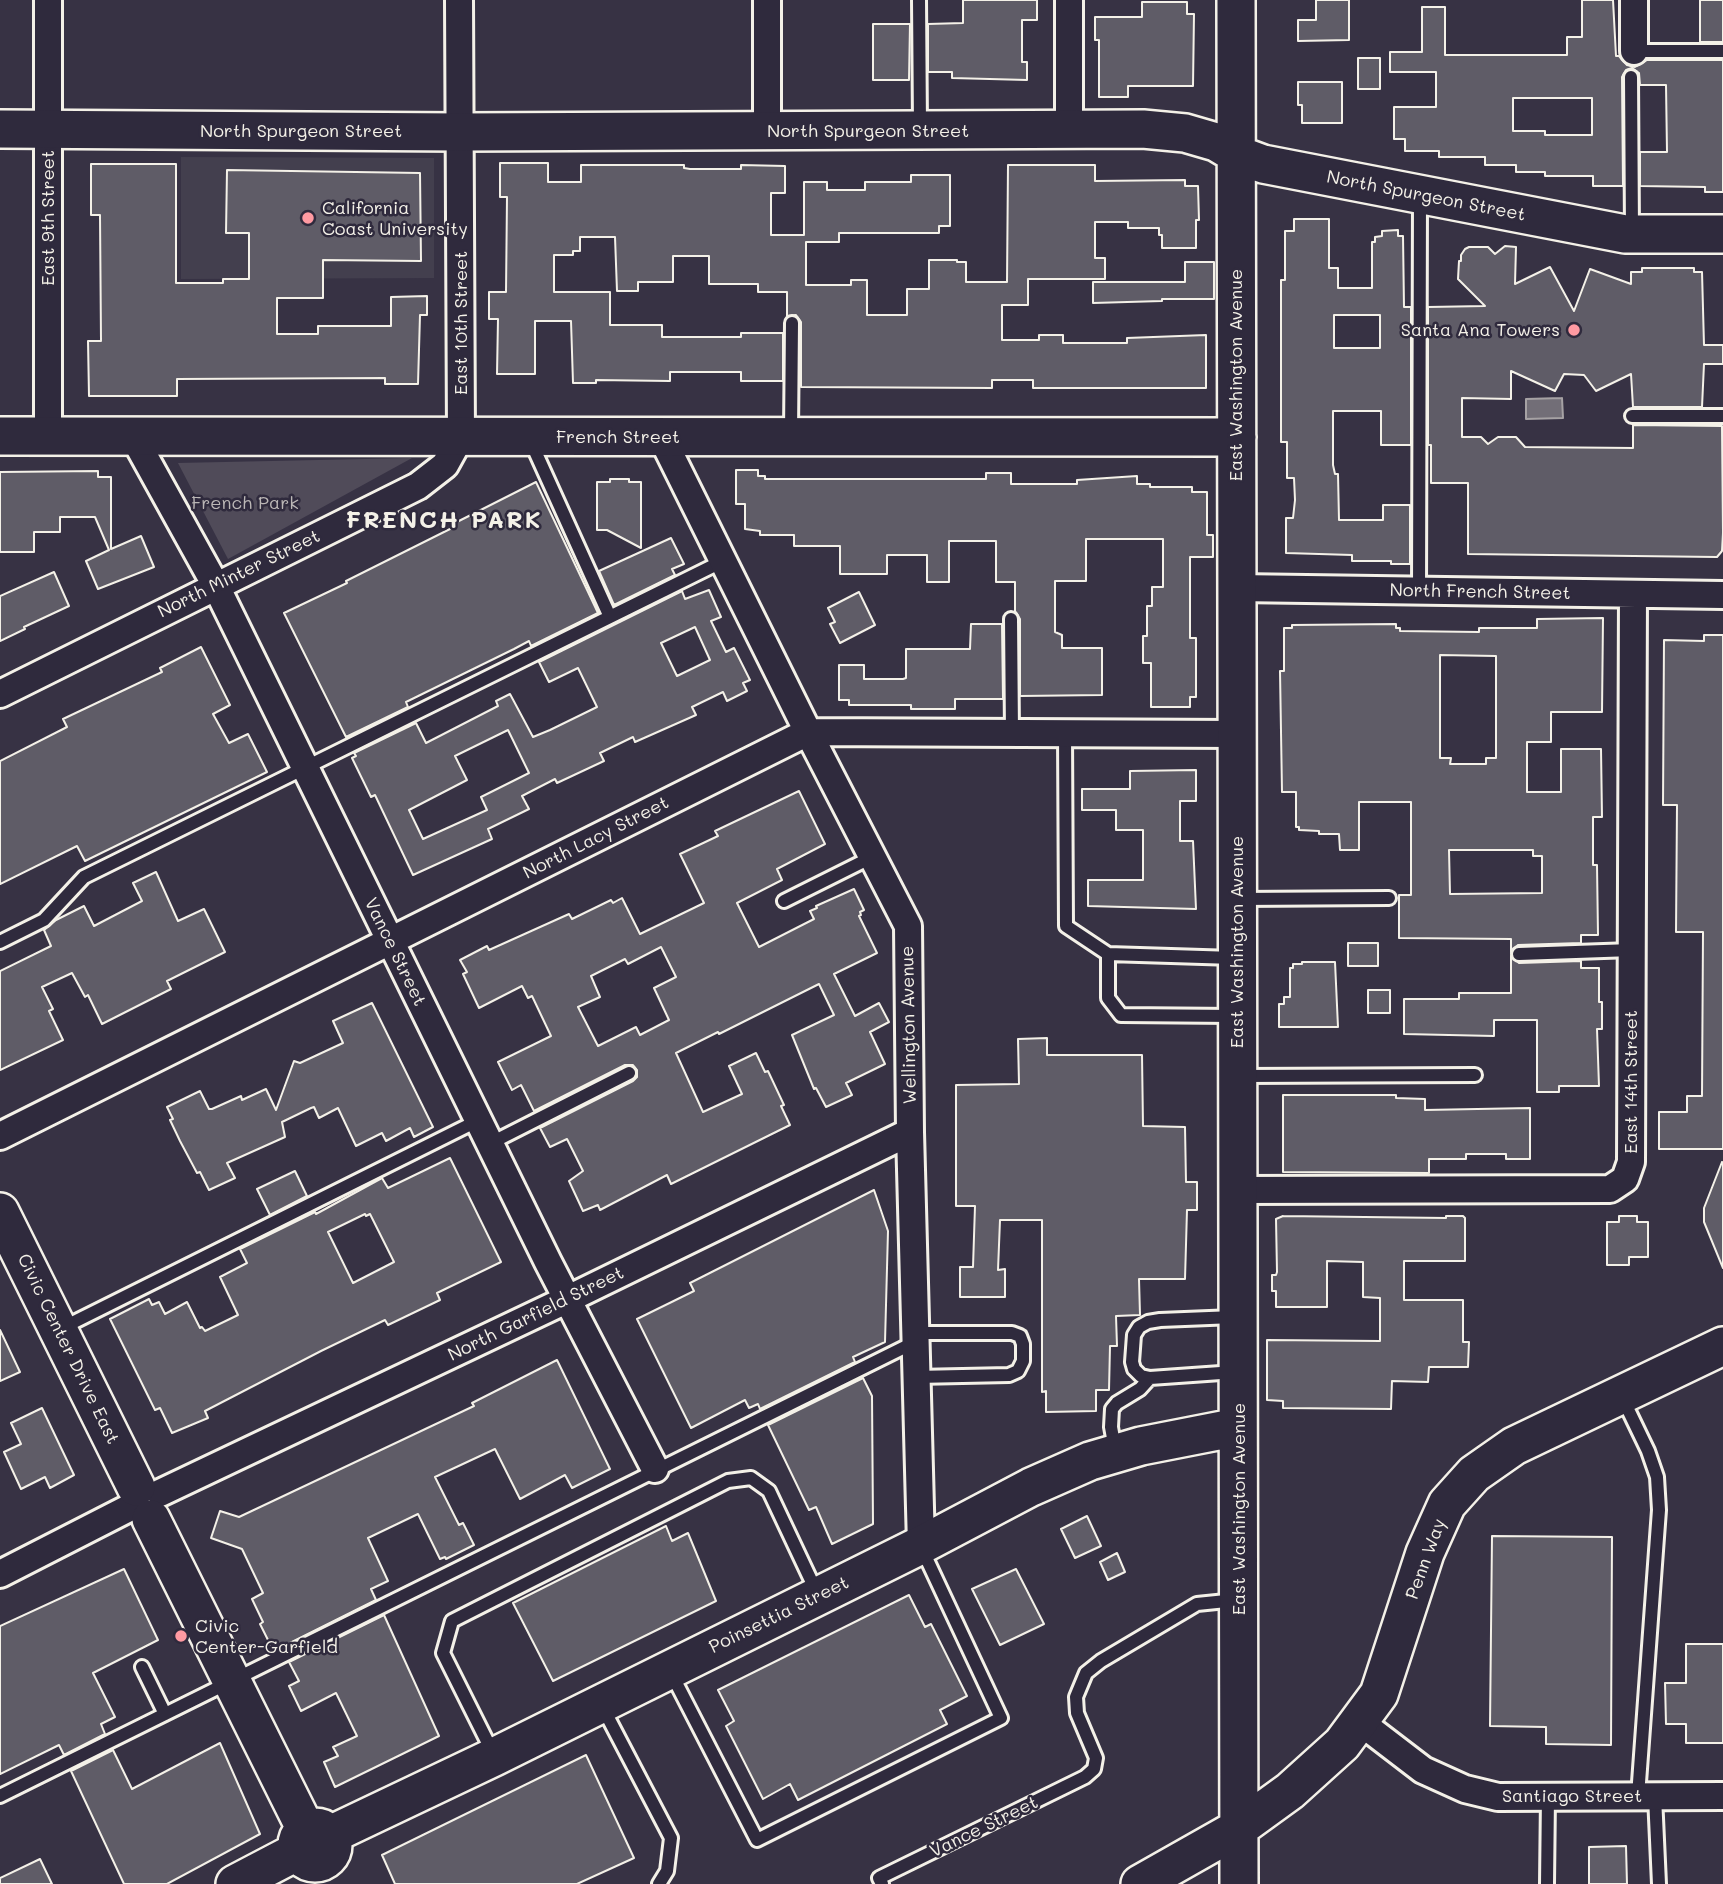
<!DOCTYPE html>
<html>
<head>
<meta charset="utf-8">
<style>
  body { margin:0 }
  canvas { display:block; background:#373244 }
</style>
</head>
<body>
<canvas width="1723" height="1884"></canvas>
<script>
const ctx = document.querySelector('canvas').getContext('2d');
ctx.lineJoin = 'round';
function fill(path, color) { ctx.fillStyle = color; ctx.fill(path, 'evenodd'); }
const poly = rows => new Path2D(rows.map(r => 'M' + r).join(''));
function trace(path, color, width, dash) { ctx.strokeStyle = color; ctx.lineWidth = width; ctx.lineCap = dash ? 'butt' : 'round'; ctx.setLineDash(dash || []); ctx.stroke(path); }
function write(font, color, halo, rows, align = 'center') {
  ctx.font = font + ' Mali,sans-serif'; ctx.lineWidth = 5; ctx.setLineDash([]); ctx.textBaseline = 'middle'; ctx.strokeStyle = halo; ctx.fillStyle = color; for (const [text, x, y, turn = 0] of rows) {
    ctx.save(); ctx.translate(x, y); ctx.rotate((+turn || 0) * Math.PI / 180); ctx.textAlign = isNaN(turn) ? turn : align; if (halo) ctx.strokeText(text, 0, 0); ctx.fillText(text, 0, 0); ctx.restore();
  }
}
const built = poly([
  [181,157,434,158,434,278,181,279]
]);
const green = poly([
  [412,458,228,559,178,463]
]);
const water = poly([
  [1562,398,1563,418,1526,419,1526,399,1562,398]
]);
const building = poly([
  [963,0,1037,0,1037,20,1022,20,1022,62,1027,62,1027,80,952,78,952,72,928,72,928,24,963,23,963,0],
  [1316,0,1349,0,1349,40,1298,41,1298,20,1316,20,1316,0],
  [1582,0,1613,0,1616,56,1619,56,1627,65,1635,67,1647,60,1723,60,1723,192,1705,192,1705,187,1640,186,1640,152,1667,152,1666,85,1640,85,1639,73,1632,68,1626,70,1622,77,1623,186,1593,186,1593,176,1545,176,1545,172,1516,172,1516,165,1485,165,1485,157,1439,157,1439,151,1405,151,1405,139,1394,139,1394,107,1436,107,1436,72,1390,72,1390,52,1422,52,1422,7,1445,7,1445,55,1567,55,1567,37,1582,37,1582,0],
  [1513,98,1592,98,1592,135,1545,135,1545,131,1513,131,1513,98],
  [1700,0,1723,0,1723,42,1700,42,1700,0],
  [1142,2,1187,2,1187,14,1194,14,1193,86,1128,86,1128,97,1099,97,1099,40,1095,40,1095,17,1142,17,1142,2],
  [873,24,910,24,909,80,873,80,873,24],
  [1358,58,1380,58,1380,89,1358,89,1358,58],
  [1298,82,1342,82,1342,123,1302,123,1302,105,1298,105,1298,82],
  [500,163,548,163,548,182,581,182,581,165,684,165,684,168,690,169,741,169,741,165,785,166,785,193,771,193,771,235,804,235,804,182,827,182,827,190,865,190,865,182,911,182,911,175,950,175,950,226,939,226,939,233,839,233,839,242,806,242,806,285,851,285,851,280,867,280,867,315,907,315,907,289,929,289,929,260,957,260,957,262,966,262,966,282,1007,282,1008,165,1095,165,1095,181,1185,180,1185,186,1198,186,1199,220,1196,220,1196,248,1162,248,1162,235,1159,235,1159,228,1128,228,1128,222,1095,222,1095,258,1105,258,1105,279,1028,279,1028,305,1002,305,1002,340,1039,340,1039,335,1063,335,1063,343,1127,343,1127,338,1206,335,1206,388,1033,388,1033,380,992,380,992,388,801,387,801,322,796,315,787,316,787,292,758,292,758,284,709,284,709,256,673,256,673,282,638,282,638,291,617,291,615,237,580,237,580,251,573,251,573,255,554,255,554,292,610,292,610,325,662,325,662,337,741,337,741,333,783,333,783,381,741,381,741,372,670,372,670,381,596,380,596,383,573,383,571,321,535,321,535,374,497,374,498,319,489,319,489,292,506,292,507,197,500,197,500,163],
  [91,164,176,164,176,283,223,283,223,279,249,279,249,233,226,233,227,170,420,173,421,261,323,260,323,298,277,298,277,334,318,334,318,326,391,326,391,297,427,296,427,315,420,315,418,384,385,384,385,378,177,379,177,396,89,396,88,341,101,341,100,215,91,215,91,164],
  [1294,219,1329,219,1329,268,1338,268,1338,288,1372,288,1372,242,1375,242,1375,237,1382,236,1382,231,1398,230,1398,236,1403,236,1404,307,1411,307,1411,445,1381,445,1381,411,1333,411,1333,465,1335,474,1338,474,1339,520,1383,520,1383,505,1410,505,1410,564,1391,564,1391,561,1352,561,1352,555,1286,553,1286,518,1293,518,1295,500,1294,478,1287,478,1287,442,1281,442,1281,280,1285,280,1285,231,1294,231,1294,219],
  [1334,315,1380,315,1380,348,1334,348,1334,315],
  [1505,246,1516,247,1515,284,1550,267,1574,311,1590,269,1631,284,1631,272,1642,272,1642,268,1694,268,1694,272,1702,272,1704,345,1723,345,1723,364,1704,364,1702,407,1633,407,1631,374,1596,391,1584,375,1564,374,1555,391,1511,371,1511,399,1462,398,1462,437,1481,437,1488,444,1498,437,1516,437,1525,447,1633,448,1633,425,1722,426,1723,533,1722,551,1717,557,1468,554,1468,483,1431,483,1431,445,1428,445,1428,307,1485,306,1458,279,1459,261,1461,261,1461,255,1465,249,1469,247,1488,247,1495,254,1505,246],
  [1185,262,1214,262,1214,299,1162,299,1162,301,1093,303,1093,282,1185,282,1185,262],
  [736,470,758,470,758,476,765,476,765,479,986,479,986,473,1011,473,1011,484,1077,484,1077,480,1137,476,1137,484,1150,484,1150,487,1192,487,1192,492,1207,492,1207,535,1213,535,1213,557,1190,557,1190,638,1196,638,1196,697,1190,697,1190,707,1151,707,1151,663,1143,663,1143,636,1147,636,1147,606,1152,606,1152,587,1163,587,1163,539,1086,539,1086,581,1055,581,1055,632,1062,635,1062,648,1102,648,1102,695,1020,696,1020,619,1015,611,1015,582,996,582,996,541,949,541,949,582,927,582,927,555,887,555,887,574,840,574,840,546,794,546,794,535,760,535,760,531,745,529,745,504,736,504,736,470],
  [98,471,98,477,111,477,111,549,141,536,154,567,98,589,86,561,109,550,95,517,60,517,60,532,34,532,34,552,0,552,0,472,98,471],
  [610,479,629,479,629,482,641,482,641,548,607,530,597,530,597,482,610,482,610,479],
  [536,482,598,613,531,646,529,641,514,649,406,702,408,707,346,737,284,613,347,583,346,581,454,527,453,524,536,482],
  [671,538,684,564,672,569,675,575,614,605,599,571,671,538],
  [54,572,69,606,24,627,25,629,0,641,0,596,54,572],
  [709,590,721,617,711,621,726,652,734,648,750,680,743,683,747,691,727,701,723,692,692,707,696,715,635,742,633,737,600,753,604,761,557,783,555,779,522,796,529,809,488,829,492,839,413,875,375,795,371,797,352,758,356,756,354,753,416,723,426,743,498,706,496,701,510,694,533,737,550,730,597,707,578,668,549,682,539,662,682,591,685,599,709,590],
  [695,627,710,660,677,676,661,643,695,627],
  [508,730,529,773,481,797,487,810,423,839,409,810,467,780,455,756,508,730],
  [859,592,875,625,840,643,830,624,835,622,828,608,859,592],
  [1603,618,1602,712,1551,712,1551,742,1527,742,1527,792,1561,792,1561,749,1601,749,1602,817,1593,817,1593,865,1597,865,1598,935,1581,935,1581,943,1518,945,1511,952,1511,939,1399,938,1399,895,1411,895,1411,802,1359,802,1359,850,1340,850,1339,834,1319,834,1319,831,1299,830,1299,827,1296,827,1296,792,1282,792,1280,671,1284,671,1284,628,1292,628,1292,625,1396,624,1396,628,1400,628,1400,631,1479,632,1479,628,1537,628,1537,619,1603,618],
  [1440,655,1496,656,1496,758,1486,758,1486,764,1450,764,1451,758,1440,758,1440,655],
  [1449,850,1533,850,1533,856,1542,856,1542,893,1450,894,1449,850],
  [971,624,1002,624,1003,699,955,699,955,709,911,709,911,705,849,705,849,700,839,700,839,665,864,665,864,679,903,679,906,678,906,649,970,649,971,624],
  [1704,635,1723,635,1723,1149,1659,1149,1659,1112,1687,1112,1687,1096,1702,1096,1703,932,1676,932,1677,805,1663,805,1664,640,1704,641,1704,635],
  [201,647,230,705,213,714,229,743,248,734,267,772,85,861,77,846,0,884,0,761,67,727,63,719,162,672,160,668,201,647],
  [1196,770,1196,801,1180,801,1180,841,1193,841,1196,909,1088,906,1088,880,1143,880,1143,830,1116,830,1116,810,1082,810,1082,789,1130,789,1130,771,1196,770],
  [799,791,825,844,777,869,782,880,737,903,759,947,814,919,810,911,817,908,816,906,854,889,864,910,860,912,861,915,859,916,877,953,834,974,855,1016,879,1003,889,1022,870,1032,885,1064,846,1083,852,1095,826,1107,816,1088,814,1089,792,1035,834,1015,819,984,719,1034,718,1032,676,1053,703,1112,742,1094,729,1066,756,1053,765,1072,768,1071,784,1105,781,1106,790,1125,671,1184,667,1175,600,1210,598,1205,583,1211,569,1181,583,1171,567,1139,550,1147,540,1128,633,1081,637,1077,637,1070,633,1065,625,1065,534,1111,521,1085,512,1090,498,1062,551,1036,532,996,528,998,522,986,479,1008,463,974,467,972,460,960,487,946,489,950,569,914,572,919,611,900,613,903,622,898,640,934,704,903,680,854,718,836,715,831,799,791],
  [661,947,676,977,654,988,669,1020,640,1035,636,1027,598,1046,578,1007,600,997,591,976,625,959,628,964,661,947],
  [156,872,178,921,204,909,225,952,167,981,171,989,102,1024,88,995,85,997,72,973,42,987,53,1009,49,1011,63,1040,0,1070,0,971,51,946,44,930,56,920,84,906,94,926,142,901,133,883,156,872],
  [1348,943,1378,943,1378,966,1348,966,1348,943],
  [1511,956,1519,963,1581,961,1581,968,1599,968,1599,1002,1602,1002,1602,1029,1597,1029,1599,1086,1559,1086,1559,1092,1537,1092,1537,1020,1494,1020,1494,1036,1404,1034,1404,999,1459,999,1459,993,1511,993,1511,956],
  [1302,962,1335,962,1338,1027,1279,1027,1279,1004,1284,1004,1284,997,1290,997,1290,968,1293,968,1293,964,1302,964,1302,962],
  [1368,990,1390,990,1390,1013,1368,1013,1368,990],
  [372,1003,433,1127,414,1137,410,1128,386,1141,382,1133,356,1146,338,1108,319,1118,314,1107,311,1108,282,1122,285,1137,227,1163,235,1178,209,1190,200,1172,197,1173,180,1141,170,1120,173,1119,167,1107,200,1091,209,1109,212,1109,241,1096,242,1100,266,1089,276,1110,294,1061,300,1063,343,1043,333,1021,372,1003],
  [1047,1038,1047,1055,1142,1055,1143,1126,1185,1127,1186,1182,1197,1182,1197,1210,1187,1210,1185,1279,1139,1279,1140,1315,1116,1316,1117,1346,1110,1346,1109,1390,1096,1390,1096,1411,1046,1412,1046,1391,1042,1392,1042,1220,1000,1220,998,1270,1005,1269,1005,1297,960,1297,960,1267,973,1267,975,1206,956,1206,956,1085,1019,1084,1018,1039,1047,1038],
  [1283,1095,1396,1095,1396,1098,1425,1099,1425,1110,1530,1108,1530,1159,1506,1159,1506,1154,1466,1154,1466,1159,1429,1159,1429,1173,1283,1172,1283,1095],
  [450,1158,501,1262,437,1293,440,1300,388,1325,385,1320,321,1351,205,1411,208,1418,172,1433,160,1408,155,1410,110,1319,149,1299,152,1305,159,1302,165,1314,187,1302,200,1328,202,1327,205,1331,238,1315,220,1277,247,1263,240,1249,315,1212,316,1214,382,1178,388,1188,450,1158],
  [365,1214,366,1216,370,1214,394,1262,353,1283,328,1232,365,1214],
  [1722,1162,1723,1163,1723,1268,1704,1222,1704,1208,1722,1162],
  [295,1171,307,1196,270,1215,257,1189,295,1171],
  [874,1190,888,1231,885,1342,853,1357,855,1362,760,1409,758,1404,749,1408,745,1400,691,1428,637,1319,694,1291,690,1283,874,1190],
  [1283,1216,1446,1218,1446,1216,1463,1216,1465,1218,1465,1261,1404,1261,1404,1300,1463,1300,1463,1342,1469,1342,1468,1367,1429,1367,1428,1382,1392,1381,1391,1409,1283,1408,1283,1401,1267,1400,1267,1340,1380,1341,1380,1298,1363,1297,1363,1262,1327,1261,1327,1307,1276,1307,1276,1291,1272,1291,1272,1275,1276,1275,1277,1272,1276,1219,1283,1216],
  [1619,1216,1637,1216,1637,1222,1648,1222,1648,1257,1629,1257,1629,1265,1607,1265,1607,1222,1619,1222,1619,1216],
  [0,1330,20,1372,0,1381,0,1330],
  [557,1360,610,1469,572,1488,565,1475,520,1499,495,1449,435,1477,459,1525,463,1523,474,1545,446,1559,445,1557,440,1559,418,1514,368,1538,388,1581,371,1589,376,1600,282,1647,280,1644,272,1648,260,1624,263,1622,252,1599,263,1593,242,1549,211,1538,220,1511,239,1517,474,1406,472,1403,557,1360],
  [863,1378,872,1396,873,1524,832,1544,816,1507,809,1510,768,1425,863,1378],
  [42,1408,74,1475,50,1488,45,1477,21,1489,4,1452,21,1444,11,1423,42,1408],
  [1087,1516,1101,1546,1075,1558,1061,1529,1087,1516],
  [666,1526,672,1541,688,1533,716,1601,553,1681,513,1603,666,1526],
  [1492,1536,1612,1537,1611,1745,1546,1744,1546,1727,1490,1726,1492,1536],
  [1117,1553,1125,1572,1108,1580,1100,1562,1117,1553],
  [124,1569,158,1640,93,1673,115,1717,101,1724,105,1734,64,1755,59,1745,0,1774,0,1626,124,1569],
  [1016,1569,1044,1624,1000,1645,972,1589,1016,1569],
  [909,1595,925,1627,931,1624,967,1696,940,1710,947,1724,798,1800,790,1784,763,1799,726,1726,734,1721,718,1690,909,1595],
  [384,1615,439,1736,335,1787,324,1762,338,1756,333,1747,357,1736,336,1693,301,1711,289,1686,299,1681,289,1662,384,1615],
  [1686,1644,1723,1644,1723,1743,1686,1743,1686,1724,1666,1724,1665,1683,1686,1683,1686,1644],
  [220,1743,260,1834,167,1884,124,1884,71,1771,113,1750,132,1789,220,1743],
  [586,1755,634,1858,577,1884,395,1884,382,1855,586,1755],
  [1626,1846,1627,1884,1589,1884,1589,1847,1626,1846],
  [40,1859,52,1884,0,1884,0,1878,40,1859]
]);
const lane = poly([
  [919,0,920,126],
  [1634,51,1723,51],
  [1631,77,1632,231],
  [1632,416,1723,416],
  [791,433,792,323],
  [530,440,610,617],
  [1419,591,1420,196],
  [1011,619,1012,733],
  [1065,733,1066,926,1108,954,1234,958],
  [1239,899,1389,898],
  [784,901,872,857],
  [0,942,44,920,84,877,723,561],
  [1108,954,1108,998,1121,1015,1234,1016],
  [1519,954,1632,950],
  [1241,1076,1475,1075],
  [489,1144,629,1073],
  [1234,1317,1160,1320,1148,1322,1139,1327,1134,1335,1132,1362,1134,1369,1141,1376,1150,1378,1235,1372],
  [62,1328,477,1121],
  [915,1333,1012,1333,1020,1336,1023,1344,1023,1361,1018,1371,1009,1375,916,1377],
  [1623,1399,1648,1451,1657,1477,1659,1510,1638,1796],
  [1115,1449,1111,1427,1112,1409,1117,1403,1140,1389,1150,1378],
  [142,1667,165,1714],
  [671,1673,757,1840,1001,1718,922,1549],
  [603,1708,671,1838,667,1871,659,1884],
  [493,1753,443,1653,452,1621,728,1481,751,1478,769,1491,817,1593],
  [0,1796,915,1342],
  [1655,1796,1659,1884],
  [882,1884,879,1878,1085,1777,1094,1769,1096,1758,1077,1713,1076,1697,1086,1673,1101,1661,1197,1604,1236,1600],
  [1547,1884,1548,1796]
]);
const street = poly([
  [48,0,48,436],
  [767,0,767,131],
  [1634,51,1634,0],
  [1069,130,1069,0],
  [133,436,216,586,548,1262,655,1469],
  [661,436,808,732,908,926,910,1132,921,1545],
  [1237,588,1723,595],
  [0,694,418,486,445,465,461,436,459,0],
  [0,1136,808,732,1237,734],
  [1238,1190,1610,1189,1625,1179,1631,1162,1633,594],
  [160,1493,566,1300,910,1132],
  [0,1574,129,1508],
  [1359,1721,1423,1770,1465,1789,1498,1797,1723,1796]
]);
const secondary = poly([
  [1236,0,1239,1884],
  [0,129,460,132,1143,129,1185,133,1216,142,1236,154,1263,164,1625,234,1723,234],
  [0,436,1237,437],
  [0,1212,136,1487],
  [151,1519,306,1830],
  '297 1845a18 18 0 1 1 36 0a18 18 0 1 1-36 0Z',
  [330,1835,494,1757,921,1545,1031,1487,1090,1461,1141,1446,1238,1427],
  [235,1884,298,1851],
  [1140,1884,1239,1828,1290,1791,1342,1744,1379,1694,1425,1553,1447,1504,1474,1474,1514,1446,1723,1346]
]);
const markers = [
  [308,218,7,"#ff9aa2"],
  [1574,330,7,"#ff9aa2"],
  [181,1636,7,"#ff9aa2"]
];
const streetNames = [
  ["North Spurgeon Street",301,131],
  ["North Spurgeon Street",868,131],
  ["North Spurgeon Street",1426,196,11],
  ["East 9th Street",48,218,-90],
  ["East 10th Street",461,323,-90],
  ["East Washington Avenue",1236,375,-90],
  ["French Street",618,437],
  ["North Minter Street",239,574,-26],
  ["North French Street",1480,592,1],
  ["North Lacy Street",596,838,-27],
  ["East Washington Avenue",1237,942,-90],
  ["Vance Street",395,952,64],
  ["Wellington Avenue",909,1025,-91],
  ["East 14th Street",1631,1082,-90],
  ["North Garfield Street",536,1314,-26],
  ["Civic Center Drive East",68,1349,64],
  ["East Washington Avenue",1239,1509,-90],
  ["Penn Way",1426,1559,-70],
  ["Poinsettia Street",779,1615,-26],
  ["Santiago Street",1572,1796],
  ["Vance Street",984,1827,-26]
];
const poiNames = [
  ["California",322,208],
  ["Coast University",322,229],
  ["Santa Ana Towers",1560,330,"right"],
  ["Civic",195,1626],
  ["Center-Garfield",195,1647]
];
const parkNames = [
  ["French Park",245,503]
];
const districtNames = [
  ["FRENCH PARK",444,521]
];
fill(built, '#433f4e');
fill(green, '#504b59');
fill(water, '#726e77');
trace(water, '#a6a2a4', 2);
fill(building, '#5f5c67');
trace(building, '#f4f1e8', 2);
trace(lane, '#f4f1e8', 18);
trace(street, '#f4f1e8', 32);
trace(secondary, '#f4f1e8', 42);
trace(lane, '#2f2a3d', 12);
trace(street, '#2f2a3d', 26);
trace(secondary, '#2f2a3d', 37);
for (const [x, y, r, color] of markers) { const dot = new Path2D(); dot.arc(x, y, r, 0, 2 * Math.PI); ctx.fillStyle = color; ctx.fill(dot); trace(dot, '#2f2a3d', 2.5); }
write('18px', '#f4f1e8', '#2f2a3d', streetNames);
write('18px', '#f4f1e8', '#2f2a3d', poiNames, 'left');
write('18px', '#bbb7b6', '#2f2a3d', parkNames);
ctx.letterSpacing = '2px';
write('bold 24px', '#f4f1e8', '#2f2a3d', districtNames);
ctx.letterSpacing = '0px';
</script>
</body>
</html>
